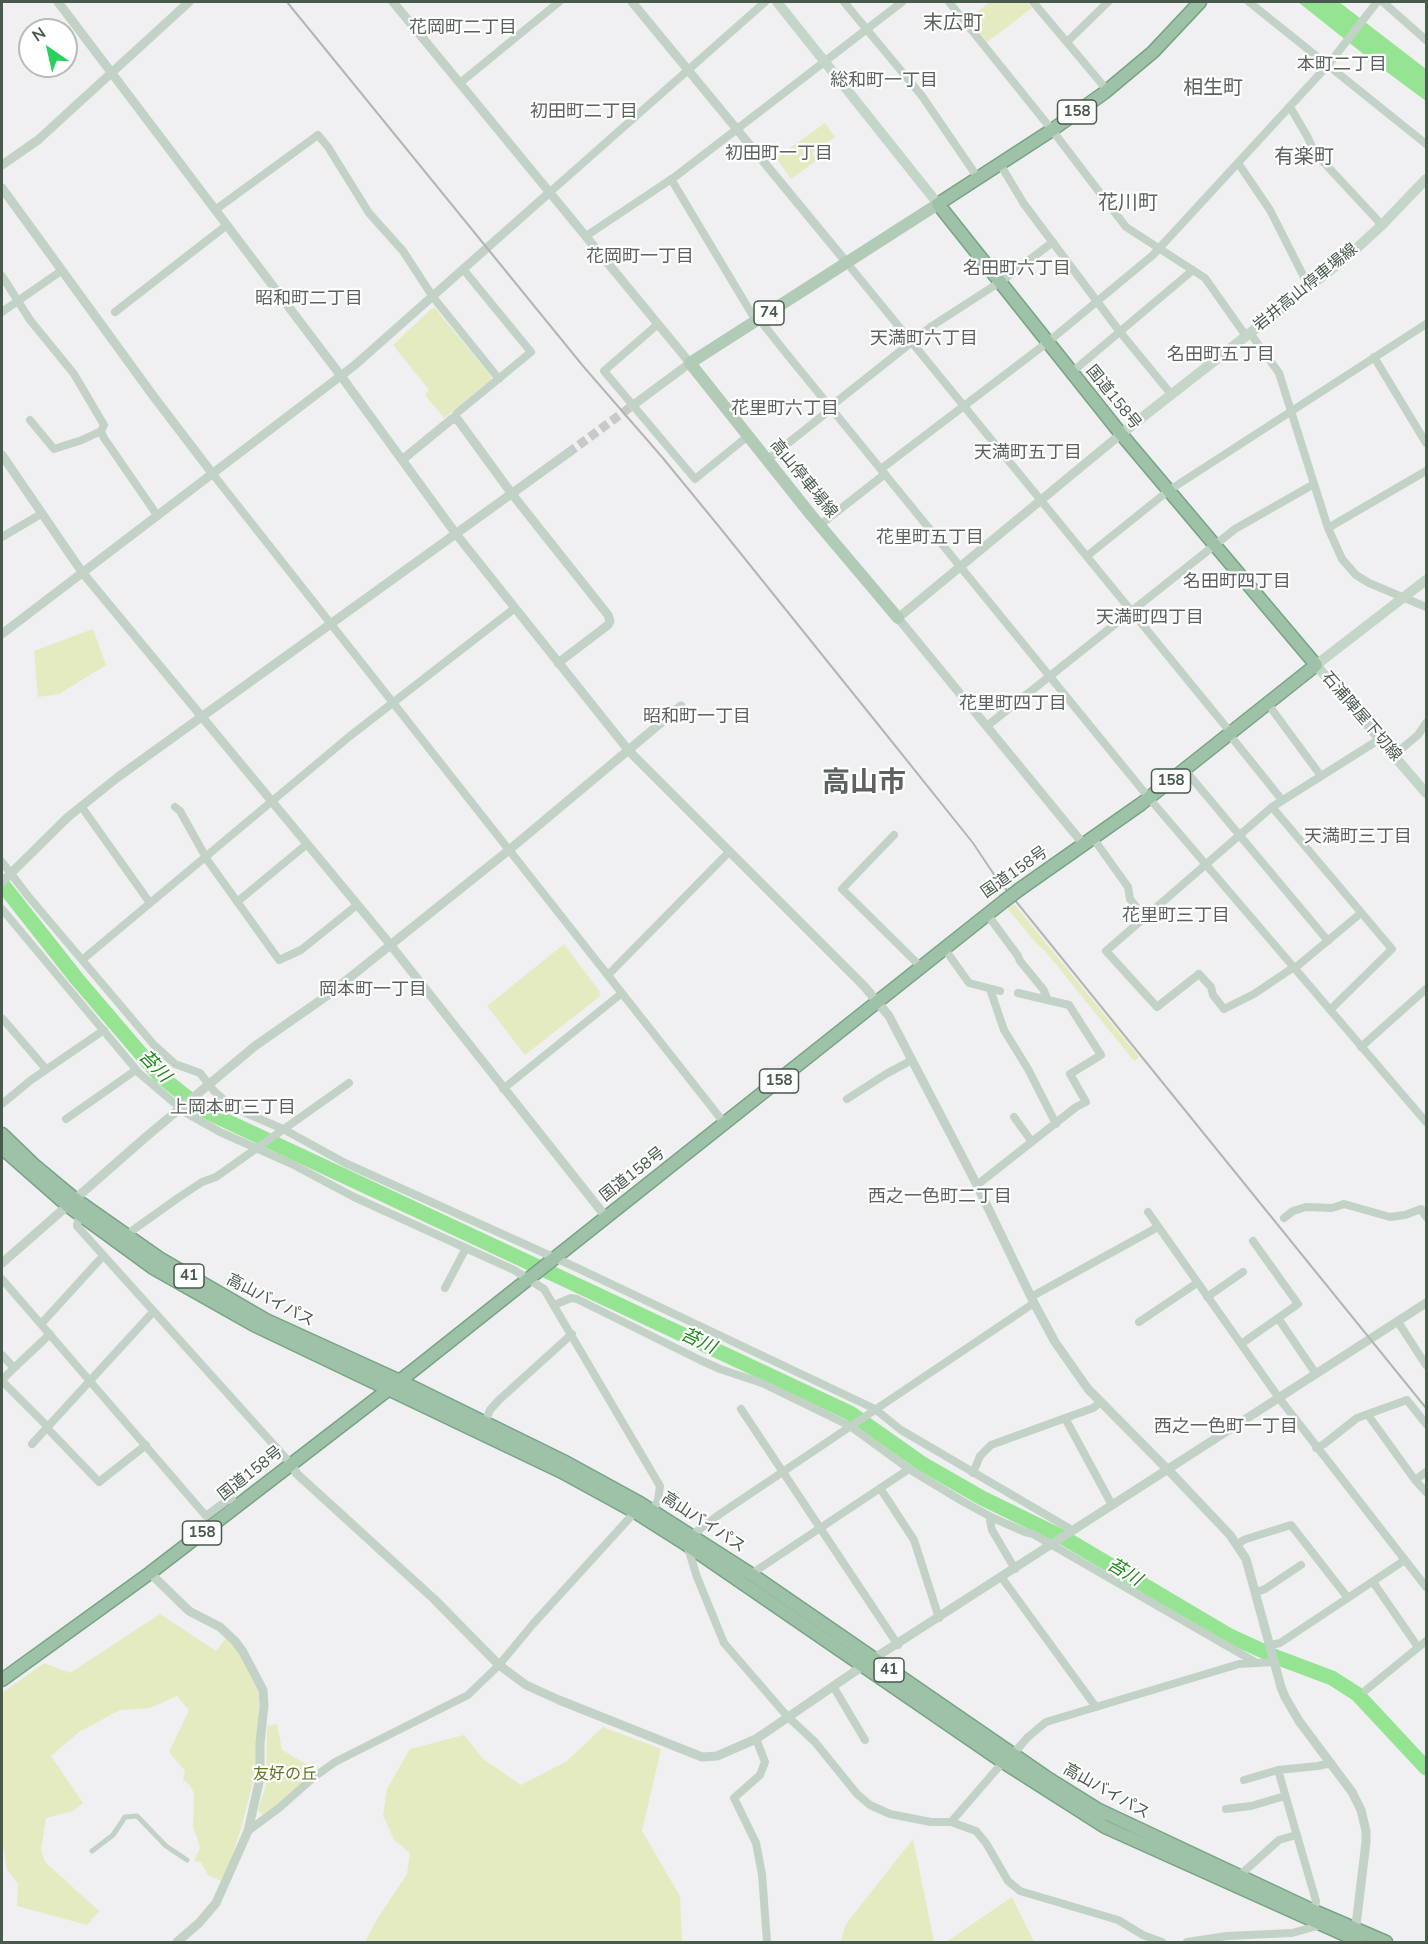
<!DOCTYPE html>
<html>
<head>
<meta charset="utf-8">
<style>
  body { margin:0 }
  #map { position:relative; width:1428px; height:1944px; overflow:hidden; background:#f0eff1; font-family:"Nunito Sans",sans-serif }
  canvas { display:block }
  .frame { position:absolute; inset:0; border:3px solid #485a4c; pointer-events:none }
  .north { position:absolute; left:18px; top:18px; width:60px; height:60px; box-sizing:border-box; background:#fff; border:2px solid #b6bdb7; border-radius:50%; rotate:326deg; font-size:16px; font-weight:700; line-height:24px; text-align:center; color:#485a4c }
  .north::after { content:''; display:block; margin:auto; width:21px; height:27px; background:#29d15e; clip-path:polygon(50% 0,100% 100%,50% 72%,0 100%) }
</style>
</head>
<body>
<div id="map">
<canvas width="1428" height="1944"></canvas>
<div class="frame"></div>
<div class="north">N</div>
</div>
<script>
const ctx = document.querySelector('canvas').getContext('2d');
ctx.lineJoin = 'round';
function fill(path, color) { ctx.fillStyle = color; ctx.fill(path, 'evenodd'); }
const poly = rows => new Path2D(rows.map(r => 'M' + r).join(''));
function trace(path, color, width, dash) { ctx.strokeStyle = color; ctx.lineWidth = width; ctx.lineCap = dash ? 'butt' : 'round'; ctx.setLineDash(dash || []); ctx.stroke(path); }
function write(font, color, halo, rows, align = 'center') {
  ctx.font = font + ' "Nunito Sans","Noto Sans JP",sans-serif'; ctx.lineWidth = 4.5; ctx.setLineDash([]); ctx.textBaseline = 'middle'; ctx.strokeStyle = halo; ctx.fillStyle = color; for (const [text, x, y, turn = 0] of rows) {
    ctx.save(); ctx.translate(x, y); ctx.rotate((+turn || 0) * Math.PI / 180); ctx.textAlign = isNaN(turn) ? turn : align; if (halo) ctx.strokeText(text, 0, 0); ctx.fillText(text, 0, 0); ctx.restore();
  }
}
const green = poly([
  [990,2,1027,2,1032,8,987,42,968,19],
  [825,123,835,137,812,153,817,160,791,179,776,158],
  [435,308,491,376,491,380,444,418,425,395,429,390,393,345,431,309],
  [93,629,106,665,59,694,38,697,34,651],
  [1014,904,1139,1057,1134,1061,1046,952,1036,943,1008,909],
  [564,944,600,992,599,997,525,1055,487,1006],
  [160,1614,216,1651,226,1638,240,1652,258,1691,259,1701,255,1774,241,1829,223,1882,208,1875,201,1862,194,1861,200,1848,198,1840,193,1828,194,1793,190,1785,183,1780,185,1771,169,1752,189,1710,177,1696,150,1708,120,1710,79,1732,51,1756,83,1803,73,1811,46,1818,41,1851,45,1862,99,1911,87,1925,17,1906,18,1884,7,1870,2,1838,2,1693,44,1663,70,1673],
  [277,1724,282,1750,316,1770,296,1791,263,1816,258,1810,266,1785,267,1726],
  [603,1727,661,1749,642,1831,680,1896,682,1942,365,1942,376,1921,407,1874,410,1853,394,1840,383,1815,387,1789,410,1749,464,1735,483,1759,521,1785,567,1761],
  [913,1839,934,1942,840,1942,846,1924],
  [1012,1897,1034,1942,946,1942]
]);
const water = poly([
  [1298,2,1339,2,1426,69,1426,101,1376,64]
]);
const river = poly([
  [2,884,77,979,159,1075,203,1110,850,1413,921,1463,982,1498,1066,1539,1228,1635,1276,1657,1332,1678,1357,1694,1426,1768]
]);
const tertiaryTunnel = poly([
  [568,453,636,403]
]);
const pedestrian = poly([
  [92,1851,113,1835,125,1817,137,1816,166,1846,187,1860]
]);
const minor = poly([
  [844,2,922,96,978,178],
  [949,2,1052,130,1126,227,1205,278,1246,336],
  [1033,2,1107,90],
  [1249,2,1426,144],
  [1383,2,1426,40],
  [1067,42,1108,2],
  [460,83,559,2],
  [1290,107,1307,136,1315,153,1382,225],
  [1238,163,1270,210,1309,287],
  [1000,164,1024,204,1120,332,1171,394],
  [671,179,756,321],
  [550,192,765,2],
  [215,210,318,135,328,147,369,213,403,251,433,297,499,379],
  [586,236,676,176,902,2],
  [847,263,1231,733],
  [2,276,30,320,74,374,104,425,101,431,104,438,157,515],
  [2,312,61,271],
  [115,312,227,225],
  [759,319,786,353,1149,798,1426,1122],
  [658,324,604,371,695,479,748,436],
  [1250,333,1279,373,1328,528,1342,559,1356,575,1369,583,1426,607],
  [1374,357,1426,443],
  [1072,372,1193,270],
  [830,407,932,326,1000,282,1053,242],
  [454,418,457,413,531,352,463,269],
  [30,420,54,449,82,440,101,431],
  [767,460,831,409],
  [881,469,1048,342,1153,255,1328,65,1377,2],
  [212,473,725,1124],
  [820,525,885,474],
  [1328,528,1426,471],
  [2,537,41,514],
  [1087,556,1168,491,1426,324],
  [1268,704,1321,776],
  [987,726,1235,529,1314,484],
  [1229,734,1282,800],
  [1394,755,1418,735,1426,723],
  [1185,770,1328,941],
  [81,806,150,903],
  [175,807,180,811,208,861,279,960,301,950,357,905],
  [1272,807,1392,949,1330,1010],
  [894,835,842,889,921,967],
  [1093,838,1128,887,1130,899,1145,918],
  [2,862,28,896,154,1045,175,1064,200,1073,214,1091,232,1107,283,1129,345,1163,573,1266,875,1409,901,1430,1072,1530],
  [237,902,307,844],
  [2,909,139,1073,186,1113,220,1132,292,1164,354,1197,514,1270,544,1289,660,1486,658,1500,653,1510],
  [987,914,1018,956,1020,961,1043,989,1048,1000],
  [944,948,969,983,1000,991],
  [82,960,350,736,515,608],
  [1294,967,1254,994,1224,1009,1213,995,1211,987,1199,974,1157,1007,1106,951,1272,807,1380,739],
  [1295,968,1361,913],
  [608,975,729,852],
  [990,989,1004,1030,1028,1069,1056,1124],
  [3,1019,46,1069],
  [1361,1047,1426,989],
  [503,1089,622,993],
  [847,1099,886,1074,912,1060],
  [2,1104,31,1080,104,1030],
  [1014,1117,1032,1142],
  [66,1119,136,1070],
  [977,1185,1076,1107,1086,1102,1070,1074,1101,1055,1069,1005,1018,993],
  [1148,1212,1279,1398,1426,1587],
  [79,1215,77,1226,291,1464],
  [1284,1218,1293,1211,1306,1207,1332,1208,1344,1204,1390,1217,1405,1215,1421,1209,1426,1217],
  [128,1236,133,1230,178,1198,202,1182,216,1177,349,1083],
  [2,1279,206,1516,230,1498,237,1506],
  [445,1288,466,1248],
  [1031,1297,1158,1227],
  [1207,1297,1243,1272],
  [1034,1303,720,1514,692,1535,687,1545,697,1577,724,1643,787,1716,815,1742,857,1794,870,1805,890,1814,931,1822,951,1822,976,1831,986,1843,1008,1881,1020,1891,1118,1920,1143,1935,1162,1942],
  [554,1305,571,1298,577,1299,700,1360,720,1369,762,1383,850,1426,909,1469,962,1501,993,1518,1025,1532,1033,1534,1255,1662],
  [1278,1318,1316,1374],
  [1139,1322,1197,1283],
  [1398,1322,1426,1365],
  [41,1324,103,1256],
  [1241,1344,1298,1304,1253,1241],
  [2,1355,14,1368,50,1334],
  [2,1380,14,1368],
  [2,1381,48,1427],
  [741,1409,898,1645],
  [1368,1415,1415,1480,1426,1472],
  [1065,1418,1112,1505],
  [485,1422,490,1410,499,1400,572,1334],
  [47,1428,99,1482,146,1445],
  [32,1444,153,1312],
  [1316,1448,1324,1444,1357,1418,1407,1400,1426,1424],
  [973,1473,980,1456,991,1445,1093,1408,1101,1402],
  [1415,1480,1426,1492],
  [880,1488,914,1540,939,1618],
  [993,1518,990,1520,992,1530,1015,1569],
  [1237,1544,1246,1539,1291,1525,1348,1598],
  [751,1574,909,1469],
  [1002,1578,1096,1707],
  [1373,1582,1418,1647],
  [1257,1592,1265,1589,1301,1565],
  [1270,1645,1280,1643,1405,1560],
  [833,1686,865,1740],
  [1366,1690,1426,1641],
  [756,1739,765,1762,760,1775,734,1798,756,1843,762,1874,767,1942],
  [1013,1754,1028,1737,1046,1722,1239,1664,1274,1662],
  [1278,1770,1316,1901,1314,1911],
  [1244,1780,1278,1770,1318,1766,1331,1763],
  [1226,1809,1251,1806,1285,1796],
  [951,1822,1003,1762],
  [248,1831,279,1808,314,1777,335,1762,468,1695,499,1665,533,1624,635,1512],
  [1239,1876,1279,1840,1296,1835],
  [1187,1942,1227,1936,1292,1933,1321,1925]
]);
const tertiary = poly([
  [58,2,341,376,456,534,629,751,864,986,889,1016,977,1185,1034,1303,1055,1342,1088,1389,1175,1477,1230,1535,1246,1559,1281,1687,1285,1697,1299,1721,1352,1792,1361,1810,1366,1831,1366,1842,1355,1934],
  [393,2,690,363,636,403],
  [632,2,847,263],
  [2,165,38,140,189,2],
  [2,188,154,397,212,473],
  [2,455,82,572,385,938,606,1217],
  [402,460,452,419,458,420,512,494,608,615,610,621,608,625,558,663],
  [2,634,355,365,550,192],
  [1084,845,898,618,1121,434],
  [2,882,68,817,118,777,568,453],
  [2,1263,147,1136,255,1046,328,995,509,850,681,706],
  [291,1464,297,1474,434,1599,499,1665,526,1685,559,1700,702,1757,717,1756,756,1739,873,1659,1426,1303],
  [150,1573,189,1611,220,1627,235,1641,243,1652,263,1690,264,1705,260,1743,260,1778,248,1831,216,1903,199,1923,177,1942]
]);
const secondary = poly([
  [777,2,938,204],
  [1121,434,1347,257,1382,225,1426,179],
  [1426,580,1316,665,1426,793]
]);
const primary = poly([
  [898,618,811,515,690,363,938,204]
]);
const trunk = poly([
  [1020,889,1141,804,1316,665,1121,434,938,204,1052,130,1104,93,1153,52,1200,2],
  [2,1134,33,1164,75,1199,159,1258,266,1320,400,1381,567,1463,640,1503,751,1574,1046,1777,1099,1810,1314,1911,1386,1942],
  [2,1148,68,1206,153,1268,254,1325,562,1472,635,1512,687,1545,1003,1762,1105,1827,1361,1942],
  [2,1680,150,1573,415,1369,1003,902]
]);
const rail = poly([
  [287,2,583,366,662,457,721,529,893,743,973,843,993,873,1426,1408]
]);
const trunkBridge = poly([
  [1003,902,1020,889]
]);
const shields = [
  [1077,112,39],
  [769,313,30],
  [1171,781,39],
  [779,1081,39],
  [189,1276,30],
  [202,1533,39],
  [889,1670,30]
];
const shieldNames = [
  ["158",1077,112],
  ["74",769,313],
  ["158",1171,781],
  ["158",779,1081],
  ["41",189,1276],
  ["158",202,1533],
  ["41",889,1670]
];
const streetNames = [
  ["岩井高山停車場線",1306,288,-39],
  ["国道158号",1113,398,51],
  ["高山停車場線",803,479,51],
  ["石浦陣屋下切線",1361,717,49],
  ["国道158号",1015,873,-35],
  ["国道158号",633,1175,-38],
  ["高山バイパス",270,1301,27],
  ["国道158号",251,1474,-38],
  ["高山バイパス",703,1523,33],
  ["高山バイパス",1106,1792,29]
];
const parkNames = [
  ["友好の丘",285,1775]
];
const neighbourhoodNames = [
  ["花岡町二丁目",463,29],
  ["本町二丁目",1342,66],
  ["総和町一丁目",884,82],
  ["初田町二丁目",584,113],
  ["初田町一丁目",779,155],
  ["花岡町一丁目",640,258],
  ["名田町六丁目",1017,270],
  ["昭和町二丁目",309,300],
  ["天満町六丁目",924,340],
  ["名田町五丁目",1221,356],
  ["花里町六丁目",785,410],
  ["天満町五丁目",1028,454],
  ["花里町五丁目",930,539],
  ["名田町四丁目",1237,583],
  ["天満町四丁目",1150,619],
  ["花里町四丁目",1013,705],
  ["昭和町一丁目",697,718],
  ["天満町三丁目",1358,838],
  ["花里町三丁目",1176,917],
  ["岡本町一丁目",373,991],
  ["上岡本町三丁目",233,1109],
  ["西之一色町二丁目",940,1198],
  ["西之一色町一丁目",1226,1428]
];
const waterNames = [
  ["苔川",154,1067,46],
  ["苔川",698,1342,25],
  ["苔川",1124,1573,31]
];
const quarterNames = [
  ["末広町",953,24],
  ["相生町",1213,89],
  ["有楽町",1304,158],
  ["花川町",1128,204]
];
const townNames = [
  ["高山市",864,784]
];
fill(green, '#e5ebc1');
fill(water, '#95e492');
trace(river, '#95e492', 15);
trace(tertiaryTunnel, '#c6cac8', 9, [9, 4.5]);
trace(trunk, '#76a583', 15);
trace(pedestrian, '#c3d2c6', 5);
trace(minor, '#c3d2c6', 8);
trace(tertiary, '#c3d2c6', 9);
trace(secondary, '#c3d6c8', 10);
trace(primary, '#b1cbb7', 12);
trace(trunk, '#9ec2a7', 12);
trace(rail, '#b1b8b4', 2);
trace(trunkBridge, '#76a583', 15, []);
trace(trunkBridge, '#9ec2a7', 12);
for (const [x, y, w] of shields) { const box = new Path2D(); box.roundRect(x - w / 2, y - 12, w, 24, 4.5); ctx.fillStyle = '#fff'; ctx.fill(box); trace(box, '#485a4c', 1.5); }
write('bold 15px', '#485a4c', null, shieldNames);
write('16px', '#485a4c', '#fff', streetNames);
write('16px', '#60761f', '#fff', parkNames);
write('18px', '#5c635e', '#fff', neighbourhoodNames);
write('italic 18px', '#1c8818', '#fff', waterNames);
write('20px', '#5c635e', '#fff', quarterNames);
write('bold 28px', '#5c635e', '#fff', townNames);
</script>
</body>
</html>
